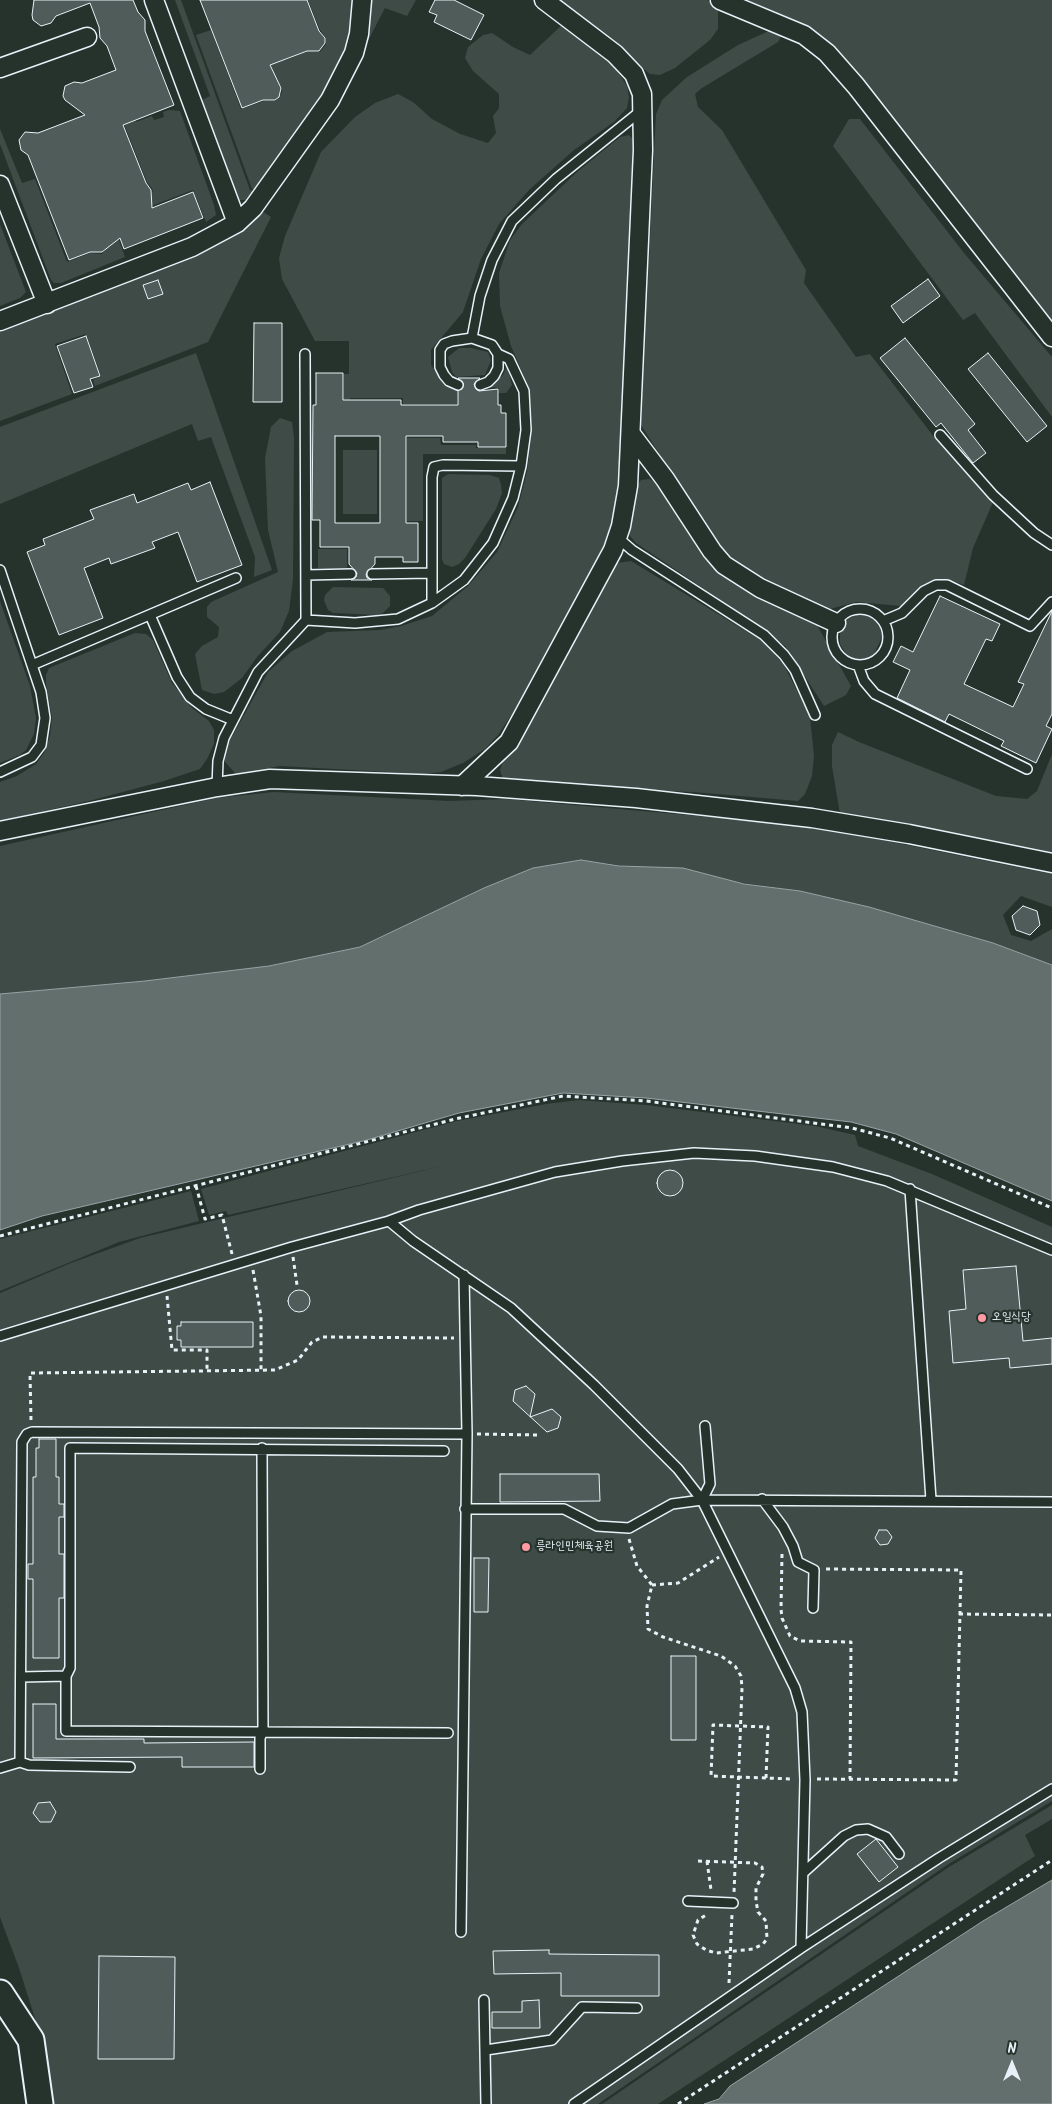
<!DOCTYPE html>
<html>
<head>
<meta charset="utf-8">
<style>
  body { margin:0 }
  #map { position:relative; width:1052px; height:2104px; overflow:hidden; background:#26332d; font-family:Kalam,sans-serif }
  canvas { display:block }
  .north { position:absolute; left:987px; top:2039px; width:50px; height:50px; -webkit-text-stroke:4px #26332d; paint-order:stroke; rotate:0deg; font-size:14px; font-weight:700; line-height:20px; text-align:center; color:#e8f1f8 }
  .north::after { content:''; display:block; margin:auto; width:18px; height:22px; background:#e8f1f8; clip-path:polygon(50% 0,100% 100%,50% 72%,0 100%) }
</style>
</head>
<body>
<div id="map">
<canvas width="1052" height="2104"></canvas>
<div class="north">N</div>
</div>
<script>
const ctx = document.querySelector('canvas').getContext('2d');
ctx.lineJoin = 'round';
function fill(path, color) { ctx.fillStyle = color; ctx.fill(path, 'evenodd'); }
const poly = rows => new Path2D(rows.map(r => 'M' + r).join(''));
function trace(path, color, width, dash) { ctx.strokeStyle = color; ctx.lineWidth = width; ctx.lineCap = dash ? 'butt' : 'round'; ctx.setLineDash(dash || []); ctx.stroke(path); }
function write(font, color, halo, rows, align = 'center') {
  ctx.font = font + ' Kalam,"Poor Story",sans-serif'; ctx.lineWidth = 4.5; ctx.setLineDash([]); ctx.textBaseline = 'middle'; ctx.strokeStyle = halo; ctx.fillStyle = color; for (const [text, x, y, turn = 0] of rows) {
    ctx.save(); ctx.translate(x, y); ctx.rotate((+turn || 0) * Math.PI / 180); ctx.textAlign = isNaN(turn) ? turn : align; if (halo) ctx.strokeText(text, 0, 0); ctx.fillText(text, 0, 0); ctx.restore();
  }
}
const green = poly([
  [175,0,181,0,250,190,256,193,250,200,237,200,201,104,202,100,210,96],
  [245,0,262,0,286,60,307,51,320,52,326,44,326,38,320,30,308,0,353,0,347,51,323,98,257,191,252,189,196,35,211,30,241,109,264,101,276,101,282,93,282,87,276,80],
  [368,0,416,0,407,16,385,8,360,56],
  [557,0,707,0,715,3,718,8,718,29,710,40,675,68,660,75,650,74],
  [746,0,1052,0,1052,326,825,38,787,17],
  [563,24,604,56,617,71,627,86,629,97,627,108,614,122,574,150,529,190,499,224,481,259,463,312,431,350,431,365,442,381,458,391,457,404,403,404,403,398,350,398,350,404,344,404,344,374,349,374,349,341,315,341,282,279,279,258,285,236,321,152,355,117,375,103,398,94,413,102,432,119,460,134,488,143,496,133,493,116,499,108,499,94,473,71,465,58,468,47,483,35,492,33,513,47,530,55],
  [771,30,781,31,781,36,778,42,702,88,695,94,698,107,722,130,806,270,804,283,856,357,870,354,934,437,993,502,973,548,964,585,948,579,935,579,918,589,909,601,901,606,856,602,830,609,820,607,751,575,731,560,717,545,641,425,656,114,662,100,687,77,738,45],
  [120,81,136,122,152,116,154,120,164,117,163,112,169,110,180,111,214,205,216,215,206,222,193,190,112,221,125,257,61,283,54,283,51,280,0,144,0,129,22,183,35,179,67,262,90,253,102,254,109,245,109,240,103,232,71,149,66,150,61,136,80,129,112,212,133,203,141,205,150,201,153,190,147,182,114,99,110,100,105,87],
  [849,119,860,119,964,253,1052,357,1052,417,975,313,963,320,833,146],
  [629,135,635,141,624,430,614,520,603,547,512,714,498,735,485,749,463,763,441,772,424,774,280,766,236,774,225,762,224,755,229,742,268,672,292,651,327,632,380,630,401,626,432,616,468,586,497,552,518,507,527,472,532,431,530,390,511,346,500,306,499,273,510,240,522,224,577,172,620,137],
  [260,210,271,217,208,342,95,386,93,380,101,376,86,334,55,344,72,394,0,421,0,330,220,244,243,230],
  [0,224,26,292,20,298,0,306],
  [459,348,471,348,488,352,491,360,485,375,456,377,452,372,448,357],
  [196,353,272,570,254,577,255,557,211,437,198,441,192,424,0,504,0,427],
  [507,366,512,385,506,393,499,393,499,388,489,387,503,375],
  [280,418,292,422,294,437,293,579,289,611,280,632,257,657,242,678,224,692,214,694,202,690,195,654,202,646,218,637,219,627,207,617,207,607,211,602,278,572,268,530,265,458,271,427],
  [407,438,440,438,441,445,476,445,476,448,506,448,506,454,423,454,423,521,407,521],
  [343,450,377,450,377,514,343,514],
  [448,474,490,475,499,478,501,485,502,493,496,509,465,558,459,564,452,567,444,564,442,559,442,478],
  [649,479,659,483,706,555,817,625,851,686,846,695,824,706,785,646,765,630,636,543,630,536,628,527,637,485,641,480],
  [318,549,347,549,347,568,318,568],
  [631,561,764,642,784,665,810,717,814,756,812,776,805,794,798,801,693,792,571,787,503,779,500,770,503,761,513,749,616,563],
  [333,587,383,588,390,596,390,606,383,613,377,615,333,613,328,610,324,600,325,595],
  [0,601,30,686,36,718,34,734,26,750,20,755,0,763],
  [857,615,873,616,882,631,882,637,874,654,867,659,857,661,848,657,840,644,840,633,841,625,846,619],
  [135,633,146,634,153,640,172,683,192,708,209,721,214,730,214,744,207,759,200,769,164,781,89,801,0,821,0,782,17,776,36,764,44,753,50,736,52,718,46,684,46,675,49,668],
  [838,732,859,742,996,796,1027,799,1037,791,1052,754,1052,854,840,814,832,766,832,745],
  [274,792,449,801,506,799,812,826,1052,874,1052,907,1021,896,1003,915,1011,935,1031,941,1052,929,1052,965,993,943,869,907,800,891,581,860,533,868,484,888,360,947,269,966,145,981,0,994,0,846,216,798],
  [579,1100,646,1105,815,1126,855,1135,858,1146,932,1174,1052,1227,1052,1801,947,1865,598,2104,53,2104,46,2053,19,1968,0,1917,0,1293,71,1263,140,1238,447,1165,228,1215,226,1211,209,1215,201,1189,457,1121,546,1104],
  [191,1191,199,1221,119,1242,0,1291,0,1239],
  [1052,1805,1052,1819,1025,1835,1035,1856,658,2104,602,2104,949,1867]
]);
const water = poly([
  [581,860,619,866,683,868,744,884,800,891,869,907,993,943,1052,965,1052,1201,896,1134,851,1122,646,1098,563,1093,459,1113,367,1140,42,1216,0,1230,0,994,145,981,269,966,360,947,484,888,533,868,581,860],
  [1052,1880,1052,2104,704,2104,719,2099,730,2086,983,1921,1052,1880]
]);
const building = poly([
  [34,0,133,0,138,12,145,20,145,31,174,105,123,125,146,183,151,190,152,208,193,192,203,218,124,249,120,238,102,252,90,252,69,260,28,155,21,150,19,140,25,132,38,133,85,115,65,100,63,96,65,86,74,82,82,83,116,70,107,46,100,38,99,27,90,3,56,16,51,23,41,26,33,20,32,15,34,0],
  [200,0,307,0,319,31,325,38,325,43,319,51,307,51,270,65,281,88,279,97,275,100,263,100,242,108,200,0],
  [435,0,454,0,484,15,471,40,434,22,437,15,429,12,435,0],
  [928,279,940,296,903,323,891,306,928,279],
  [158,280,163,294,148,299,143,285,158,280],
  [254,323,282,323,282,402,253,402,254,323],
  [86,336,100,376,90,379,93,387,74,393,57,346,86,336],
  [905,338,975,424,968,430,986,453,973,463,941,423,936,427,880,358,905,338],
  [988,353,1047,426,1027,442,968,369,988,353],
  [316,373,343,373,343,400,401,400,401,405,458,405,458,391,464,385,458,378,480,378,474,384,476,389,479,391,498,389,498,405,501,405,501,413,506,413,506,447,478,447,478,442,443,442,443,436,406,436,406,523,418,523,418,562,403,562,403,557,375,557,375,564,366,574,367,578,372,580,351,580,356,577,357,573,349,564,349,547,320,547,320,520,312,520,313,405,316,405,316,373],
  [335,436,380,436,380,523,335,523,335,436],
  [210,482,242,565,197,582,178,532,152,542,155,548,111,564,109,558,84,568,103,618,59,635,27,552,45,545,43,539,94,519,90,510,134,494,137,503,188,483,191,490,210,482],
  [940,596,1000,624,992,641,986,639,964,684,1013,707,1024,684,1018,682,1052,611,1052,714,1046,726,1052,729,1036,763,1001,746,1004,741,949,714,945,722,897,698,910,670,893,662,901,646,913,652,940,596],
  [1023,906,1037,911,1040,925,1030,935,1016,930,1012,916,1023,906],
  '657 1183a13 13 0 1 1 26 0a13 13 0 1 1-26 0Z',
  [1016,1266,1023,1341,1052,1338,1052,1364,1010,1368,1009,1358,953,1363,949,1311,966,1309,963,1270,1016,1266],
  '288 1301a11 11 0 1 1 22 0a11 11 0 1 1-22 0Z',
  [181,1322,253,1322,253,1347,181,1347,181,1340,177,1340,177,1326,181,1326,181,1322],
  [526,1386,535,1394,530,1417,552,1409,561,1417,558,1428,547,1432,513,1401,515,1390,526,1386],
  [39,1439,56,1439,56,1477,59,1477,59,1504,64,1504,64,1517,59,1517,59,1554,64,1554,64,1598,59,1598,59,1658,33,1658,33,1579,28,1579,28,1564,33,1564,33,1477,36,1477,36,1448,39,1448,39,1439],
  [500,1474,599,1474,600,1501,500,1502,500,1474],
  [879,1530,887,1530,892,1537,888,1544,880,1545,875,1538,879,1530],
  [474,1558,489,1558,488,1612,474,1612,474,1558],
  [671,1656,696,1656,696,1740,671,1740,671,1656],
  [33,1704,56,1704,56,1739,144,1739,144,1743,254,1742,254,1767,182,1767,182,1757,33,1758,33,1704],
  [50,1802,56,1812,51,1822,40,1822,33,1813,38,1803,50,1802],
  [876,1839,898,1867,879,1882,857,1854,876,1839],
  [549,1950,549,1954,659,1955,659,1996,561,1996,561,1973,494,1974,493,1951,549,1950],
  [99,1956,175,1957,174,2059,98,2059,99,1956],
  [539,2000,540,2028,492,2028,492,2012,522,2012,522,2001,539,2000]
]);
const path = poly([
  [196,1186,205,1219,222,1215,232,1254],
  [0,1236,455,1119,563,1096,646,1101,852,1128,890,1138,1052,1208],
  [293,1257,297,1285],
  [253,1270,261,1316,261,1370],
  [167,1296,172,1350,207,1350,207,1371],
  [31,1420,30,1373,275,1370,298,1360,312,1342,323,1337,454,1338],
  [477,1434,539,1435],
  [629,1539,637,1566,652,1585,647,1606,648,1629,663,1637,721,1656,735,1666,741,1676,742,1688,734,1893],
  [782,1554,781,1609,782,1618,790,1636,800,1641,851,1642,850,1779],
  [652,1585,678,1583,719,1557],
  [959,1614,1052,1615],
  [766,1778,768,1727,713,1725,711,1776,793,1779],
  [817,1779,956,1780,961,1570,824,1569],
  [698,1861,755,1863,762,1867,763,1874,756,1888,756,1901,758,1912,766,1921,767,1939,763,1944,753,1949,716,1953,706,1950,697,1944,693,1935,698,1920,706,1915],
  [707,1861,711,1890],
  [729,1983,732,1914],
  [678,2104,1052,1860]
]);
const lane = poly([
  [472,338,480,296,492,260,512,221,556,179,642,110],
  [458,385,449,381,444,375,440,367,440,350,444,344,452,341,472,338,492,345,498,354,498,368,494,376,488,382,480,385],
  [940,435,993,495,1034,533,1052,545],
  [617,537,632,550,764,635,784,655,795,670,815,715],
  [0,570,41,692,45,718,41,745,32,757,0,772],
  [372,574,431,573],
  [306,575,351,574],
  [432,603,432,477,434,467,443,465,521,466],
  '832 637a28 28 0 1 1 56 0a28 28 0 1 1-56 0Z',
  [150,615,177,677,190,697,206,709,233,720],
  [306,620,355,623,398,619,432,603,464,580,493,543,513,498,521,466,526,430,524,391,509,359,498,354],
  [883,621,902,613,924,591,936,585,947,585,1030,626,1052,602],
  [32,665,236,578],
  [858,665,864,681,875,694,1027,769],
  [217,787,218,761,224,738,258,672,306,620,305,354],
  [910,1189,931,1500],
  [389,1221,419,1210,555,1172,622,1161,694,1153,755,1156,833,1167,887,1181,1052,1250],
  [0,1336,292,1247,389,1221,413,1241,511,1308,594,1385,678,1469,702,1500,795,1688,802,1712,805,1780,801,1948,574,2104],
  [444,1451,70,1448,70,1668,66,1676,66,1731,448,1733],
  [762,1499,783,1527,793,1546,798,1562,814,1570,813,1608],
  [702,1500,710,1484,705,1426],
  [465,1509,564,1509,597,1526,629,1528,672,1504,702,1500,1052,1502],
  [21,1677,66,1676],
  [20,1762,22,1442,27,1434,32,1432,467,1434],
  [0,1768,20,1762,29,1765,130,1767],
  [260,1769,260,1738,263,1731,262,1448],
  [803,1873,844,1836,856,1830,868,1829,886,1837,899,1854],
  [688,1901,733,1903],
  [461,1932,467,1434,464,1275],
  [801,1948,939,1858,1052,1789],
  [484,2000,486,2104],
  [486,2050,552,2040,582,2007,637,2008]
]);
const street = poly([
  [154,0,237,223],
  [720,0,804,35,827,53,856,86,1052,337],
  [0,68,87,37],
  [0,185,47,304],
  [0,321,192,247,237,223,253,208,330,100,354,53,359,34,362,0],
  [631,434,665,479,712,551,724,565,760,588,836,623],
  [462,786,509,742,613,550,621,526,628,486,643,150,642,94,634,74,615,54,544,0],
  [0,831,217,787,270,779,477,786,636,798,812,818,909,834,1052,863]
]);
const secondary = poly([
  [0,1993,31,2040,40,2104]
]);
const markers = [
  [982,1318,5,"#ff9aa2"],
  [526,1547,5,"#ff9aa2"]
];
const poiNames = [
  ["오일식당",992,1318],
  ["릉라인민체육공원",536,1547]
];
fill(green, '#3e4b47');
fill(water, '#636f6d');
trace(water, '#98a3a5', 1);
fill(building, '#505c59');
trace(building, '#e8f1f8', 1);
trace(lane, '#e8f1f8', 12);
trace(street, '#e8f1f8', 21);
trace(secondary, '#e8f1f8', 29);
trace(path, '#e8f1f8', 3, [4, 4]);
trace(lane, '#26332d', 9);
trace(street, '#26332d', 18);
trace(secondary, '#26332d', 25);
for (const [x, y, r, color] of markers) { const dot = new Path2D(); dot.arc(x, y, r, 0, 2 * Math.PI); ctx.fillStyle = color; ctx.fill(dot); trace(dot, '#26332d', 2); }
write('12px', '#e8f1f8', '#26332d', poiNames, 'left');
</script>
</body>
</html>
